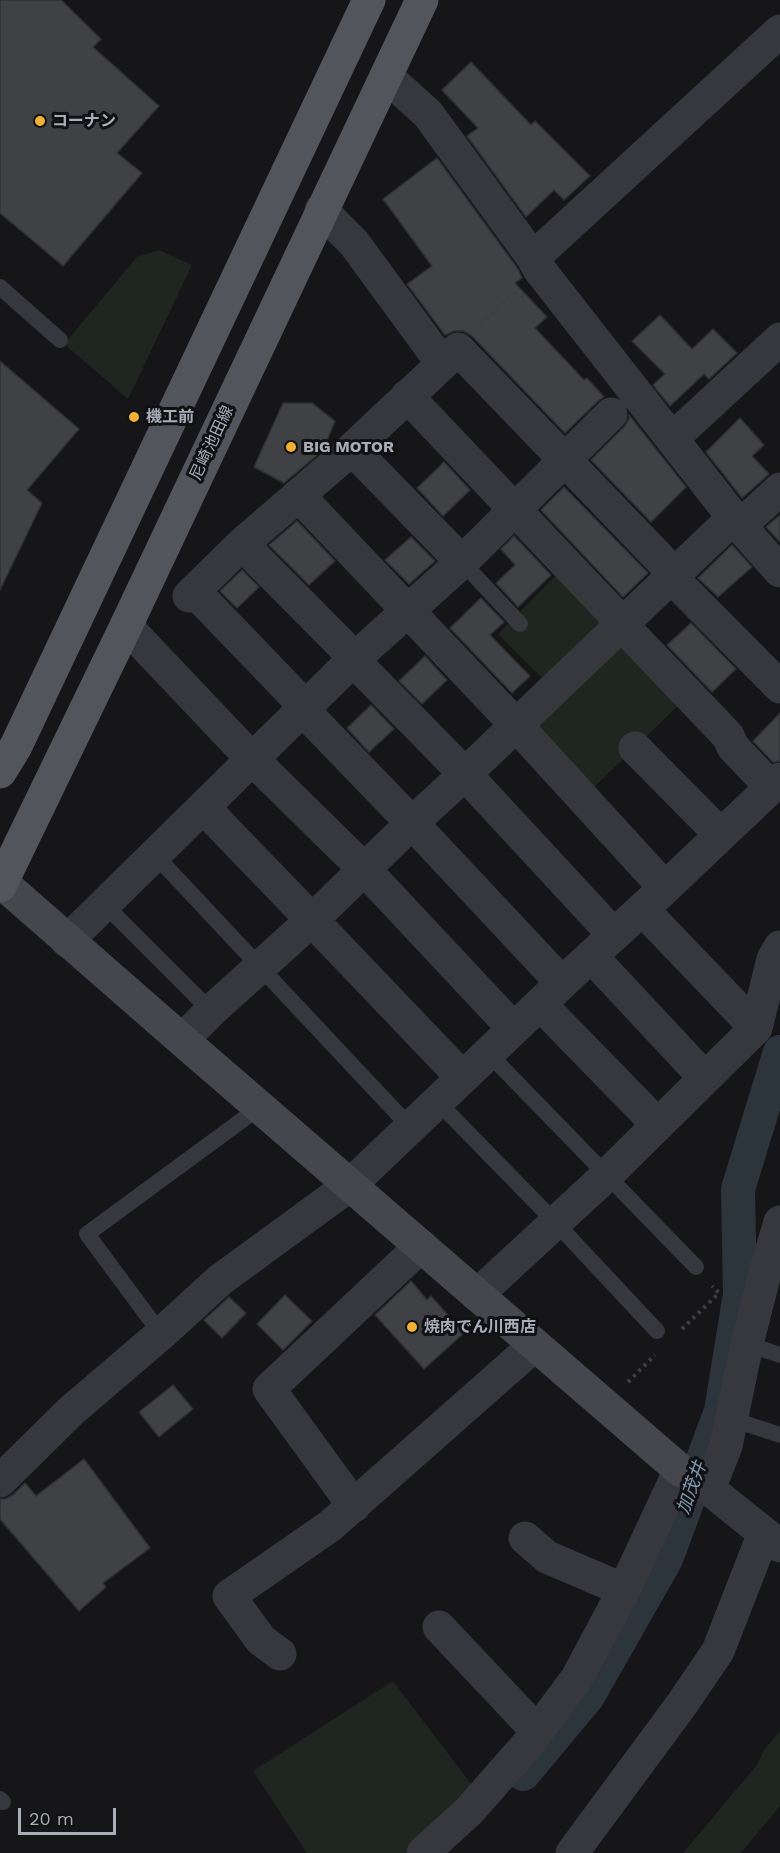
<!DOCTYPE html>
<html>
<head>
<meta charset="utf-8">
<style>
  body { margin:0 }
  #map { position:relative; width:780px; height:1853px; overflow:hidden; background:#161618; font-family:"Work Sans",sans-serif }
  canvas { display:block }
  .scale { position:absolute; left:18px; top:1808px; width:98px; height:27px; box-sizing:border-box; border:3px solid #a8adb8; border-top:0; padding-left:8px; font-size:18px; line-height:21px; white-space:nowrap; color:#a8adb8; -webkit-text-stroke:4px #111113; paint-order:stroke }
</style>
</head>
<body>
<div id="map">
<canvas width="780" height="1853"></canvas>
<div class="scale">20 m</div>
</div>
<script>
const ctx = document.querySelector('canvas').getContext('2d');
ctx.lineJoin = 'round';
function fill(path, color) { ctx.fillStyle = color; ctx.fill(path, 'evenodd'); }
const poly = rows => new Path2D(rows.map(r => 'M' + r).join(''));
function trace(path, color, width, dash) { ctx.strokeStyle = color; ctx.lineWidth = width; ctx.lineCap = dash ? 'butt' : 'round'; ctx.setLineDash(dash || []); ctx.stroke(path); }
function write(font, color, halo, rows, align = 'center') {
  ctx.font = font + ' "Work Sans","Noto Sans JP",sans-serif'; ctx.lineWidth = 6; ctx.setLineDash([]); ctx.textBaseline = 'middle'; ctx.strokeStyle = halo; ctx.fillStyle = color; for (const [text, x, y, turn = 0] of rows) {
    ctx.save(); ctx.translate(x, y); ctx.rotate((+turn || 0) * Math.PI / 180); ctx.textAlign = isNaN(turn) ? turn : align; if (halo) ctx.strokeText(text, 0, 0); ctx.fillText(text, 0, 0); ctx.restore();
  }
}
const green = poly([
  [159,250,192,265,128,399,64,344,137,257],
  [562,569,612,621,548,684,498,634],
  [623,632,686,698,588,793,525,727],
  [393,1681,475,1789,404,1853,307,1853,253,1771],
  [780,1731,780,1806,741,1853,683,1853,757,1765,764,1750]
]);
const canal = poly([
  [523,1774,588,1696,666,1559,721,1411,740,1294,738,1189,780,1052]
]);
const building = poly([
  [0,0,61,0,101,39,93,47,159,106,117,153,142,173,63,266,0,213,0,0],
  [471,62,531,125,535,121,590,176,564,200,554,190,526,217,467,136,478,128,442,90,471,62],
  [437,158,518,269,522,278,515,283,547,317,535,328,584,380,587,378,604,397,598,401,565,433,472,336,464,331,454,331,445,335,407,284,432,266,383,199,437,158],
  [660,315,692,349,713,329,737,353,709,379,704,374,670,406,653,385,665,374,632,341,660,315],
  [0,361,79,429,27,490,42,503,0,590,0,361],
  [283,403,312,403,335,421,323,450,284,483,254,467,283,403],
  [629,415,686,487,651,522,591,460,624,427,629,419,629,415],
  [740,418,764,445,752,456,769,474,742,498,706,452,740,418],
  [444,462,470,490,443,516,417,488,444,462],
  [564,487,648,573,623,597,541,510,564,487],
  [780,515,780,542,766,527,780,515],
  [297,521,335,561,309,585,269,545,297,521],
  [514,536,551,575,518,607,496,583,515,565,501,549,514,536],
  [411,537,435,561,409,584,385,560,411,537],
  [732,545,752,567,718,597,698,578,732,545],
  [242,570,259,587,237,608,220,591,242,570],
  [481,598,504,622,490,635,530,676,512,693,450,628,481,598],
  [691,623,736,669,712,692,667,645,691,623],
  [425,656,447,680,422,704,399,681,425,656],
  [371,705,394,729,369,752,347,728,371,705],
  [780,713,780,761,773,762,753,741,780,713],
  [411,1281,427,1300,431,1296,464,1333,424,1369,375,1315,411,1281],
  [285,1295,312,1321,283,1350,257,1324,285,1295],
  [229,1297,246,1313,222,1338,204,1320,229,1297],
  [173,1385,193,1409,159,1437,139,1412,173,1385],
  [84,1459,150,1548,103,1583,106,1587,79,1611,0,1519,0,1499,5,1499,13,1495,25,1483,36,1496,84,1459]
]);
const path = poly([
  [481,325,517,291],
  [682,1329,719,1293,712,1286],
  [628,1382,655,1355]
]);
const lane = poly([
  [0,287,60,340],
  [462,562,520,624],
  [155,855,410,1127],
  [104,904,211,1011],
  [488,1053,696,1267],
  [437,1101,556,1223,657,1331],
  [161,1334,87,1234,260,1107],
  [747,1344,780,1355],
  [731,1419,780,1435],
  [0,1799,3,1802]
]);
const street = poly([
  [386,76,428,114,533,258,539,269,740,526,780,571],
  [321,210,354,243,442,363],
  [533,258,780,31],
  [407,396,609,609,622,625,728,736,733,747,771,787],
  [673,438,780,339],
  [242,544,342,645,353,660,465,774,727,524,740,526,780,489],
  [462,562,352,449,458,349,664,563,672,578,780,687],
  [194,591,299,700,302,709,412,823,465,774,614,935,665,888,517,726,299,496],
  [189,596,242,544,352,449],
  [126,626,252,759,365,870,513,1028],
  [635,748,721,835],
  [204,808,312,920,412,823,562,983,614,935],
  [665,888,780,779],
  [642,909,756,1028],
  [67,941,353,660,462,562,611,414],
  [591,956,705,1078],
  [540,1004,658,1125],
  [182,1040,211,1011,312,920,462,1077],
  [477,1295,607,1175,756,1028,773,959,780,947],
  [0,1481,71,1411,161,1334,220,1280,350,1185,562,983],
  [709,1489,780,1546],
  [354,1506,269,1389,421,1246],
  [525,1538,547,1557,624,1590],
  [439,1627,537,1731],
  [280,1654,261,1640,229,1596,330,1526,535,1345],
  [423,1853,469,1811,528,1744,577,1678,624,1590,680,1470,709,1489,726,1446,747,1344,765,1273,780,1222],
  [572,1853,682,1704,718,1651,764,1533]
]);
const secondary = poly([
  [0,881,182,1040,680,1470]
]);
const primary = poly([
  [0,772,16,746,369,0],
  [0,886,126,626,422,0]
]);
const markers = [
  [40,121,6,"#f2b134"],
  [134,417,6,"#f2b134"],
  [291,447,6,"#f2b134"],
  [412,1327,6,"#f2b134"]
];
const poiNames = [
  ["コーナン",52,121],
  ["機工前",146,417],
  ["BIG MOTOR",303,447],
  ["焼肉でん川西店",424,1327]
];
const streetNames = [
  ["尼崎池田線",212,443,-65]
];
const waterNames = [
  ["加茂井",692,1488,-70]
];
fill(green, '#1e261f');
trace(canal, '#2c353c', 34);
fill(building, '#404145');
trace(building, '#303034', 1.5);
trace(path, '#3d3f44', 4, [3, 4.5]);
trace(lane, '#37383d', 16);
trace(street, '#37383d', 33);
trace(secondary, '#45474d', 33);
trace(primary, '#53555c', 33);
for (const [x, y, r, color] of markers) { const dot = new Path2D(); dot.arc(x, y, r, 0, 2 * Math.PI); ctx.fillStyle = color; ctx.fill(dot); trace(dot, '#111113', 2); }
write('bold 16px', '#a8adb8', '#111113', poiNames, 'left');
write('16px', '#a8adb8', '#111113', streetNames);
write('italic 18px', '#7f9bb3', '#111113', waterNames);
</script>
</body>
</html>
